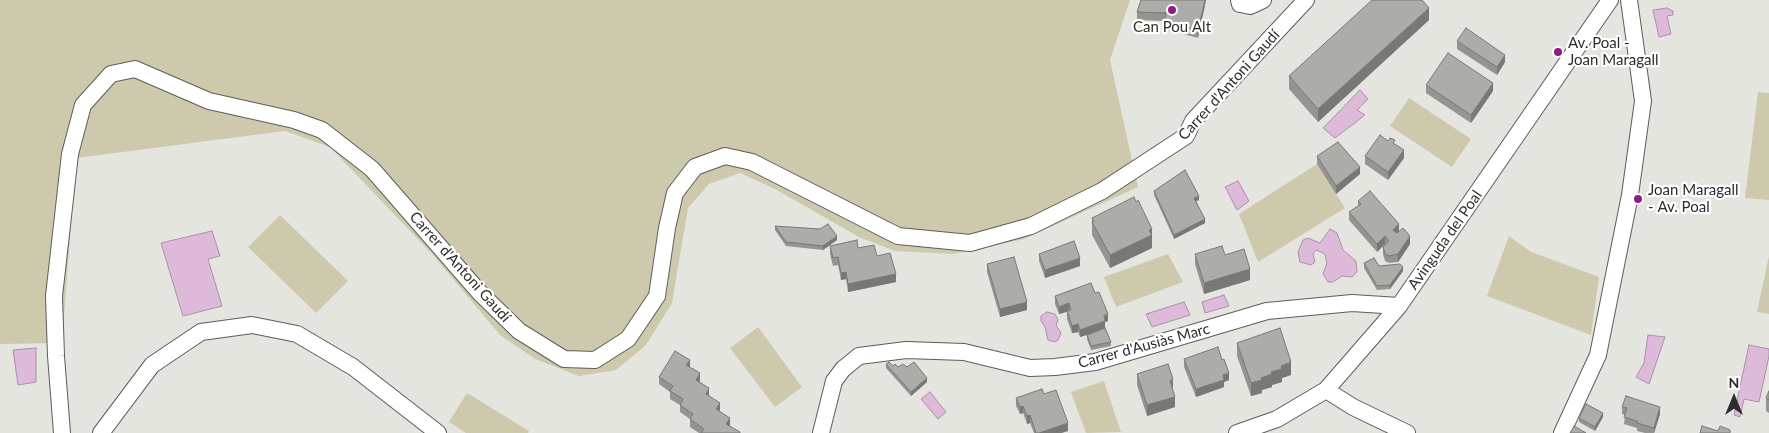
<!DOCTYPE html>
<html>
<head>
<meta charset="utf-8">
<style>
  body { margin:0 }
  #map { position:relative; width:1769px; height:433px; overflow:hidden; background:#e5e5e0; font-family:Lato,sans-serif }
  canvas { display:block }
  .north { position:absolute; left:1709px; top:373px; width:50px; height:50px; -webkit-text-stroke:4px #fff; paint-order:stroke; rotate:0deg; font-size:14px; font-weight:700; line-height:20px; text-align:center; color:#2e2d2c }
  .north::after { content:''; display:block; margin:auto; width:18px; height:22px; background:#2e2d2c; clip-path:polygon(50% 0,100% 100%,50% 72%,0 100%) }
</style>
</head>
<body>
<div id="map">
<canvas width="1769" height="433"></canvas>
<div class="north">N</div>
</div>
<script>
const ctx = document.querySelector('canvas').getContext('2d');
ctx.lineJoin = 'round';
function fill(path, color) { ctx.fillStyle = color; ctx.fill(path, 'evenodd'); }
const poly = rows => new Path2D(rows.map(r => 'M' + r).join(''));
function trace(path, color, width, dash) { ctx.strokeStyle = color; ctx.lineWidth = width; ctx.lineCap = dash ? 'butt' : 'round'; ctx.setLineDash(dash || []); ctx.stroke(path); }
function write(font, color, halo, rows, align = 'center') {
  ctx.font = font + ' Lato,sans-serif'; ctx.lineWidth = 4.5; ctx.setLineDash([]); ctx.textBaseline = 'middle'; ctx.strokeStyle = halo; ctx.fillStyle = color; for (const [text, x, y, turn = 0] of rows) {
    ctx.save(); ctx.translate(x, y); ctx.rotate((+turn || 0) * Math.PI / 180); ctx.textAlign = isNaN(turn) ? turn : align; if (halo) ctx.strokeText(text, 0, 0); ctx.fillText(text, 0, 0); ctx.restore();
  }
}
const green = poly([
  [0,0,1130,0,1110,60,1138,187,1024,239,953,254,895,251,859,237,775,189,740,173,709,184,688,208,672,303,646,345,616,370,579,376,535,359,500,335,432,254,330,147,285,131,76,158,62,343,0,344],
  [1758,92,1769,93,1769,200,1745,198],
  [1409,98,1471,139,1452,167,1390,126],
  [1317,164,1345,208,1258,262,1239,214],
  [280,215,348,281,316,313,248,247],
  [1509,236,1531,252,1599,277,1591,335,1487,296],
  [1168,254,1183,282,1116,307,1104,277],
  [1769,256,1769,314,1757,312],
  [758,327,802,387,775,407,730,348],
  [1104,381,1121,432,1086,433,1071,392],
  [467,393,529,431,528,433,466,433,449,422]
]);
const water = poly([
  [1667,8,1673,11,1673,15,1667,16,1671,34,1659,37,1653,10,1667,8],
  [1360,90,1368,99,1357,110,1365,115,1335,138,1323,128,1360,90],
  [1238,181,1249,201,1237,210,1225,187,1238,181],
  [1330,229,1337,233,1343,250,1356,261,1357,272,1352,277,1342,276,1333,282,1328,282,1323,274,1327,263,1325,254,1321,252,1316,250,1313,254,1315,262,1311,265,1300,262,1298,252,1303,240,1308,238,1320,243,1330,229],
  [212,231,220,256,208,259,222,306,183,316,161,243,212,231],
  [1224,295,1229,306,1205,313,1202,302,1224,295],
  [1184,302,1190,315,1152,327,1146,314,1184,302],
  [1047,312,1055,314,1058,320,1056,325,1061,333,1058,340,1055,342,1048,340,1045,327,1041,321,1041,316,1047,312],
  [1648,335,1665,337,1649,384,1636,377,1644,363,1648,335],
  [1749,345,1769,349,1769,356,1759,402,1744,399,1740,417,1734,415,1749,345],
  [36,348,36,382,18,385,13,350,36,348],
  [930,392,946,412,938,419,921,399,930,392]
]);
const street = poly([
  [1239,0,1240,4,1250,6,1263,0],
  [1326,390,1353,407,1407,433],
  [62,433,56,356,54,296,70,154,83,105,111,74,135,69,209,101,294,120,322,130,372,169,480,293,519,331,564,359,595,360,628,339,657,296,667,228,675,193,695,167,725,156,752,162,898,236,970,243,1031,226,1102,191,1186,136,1193,121,1306,0],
  [101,433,152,365,201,332,252,325,297,334,353,367,438,433],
  [821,433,834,381,843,369,859,356,906,350,964,352,1030,368,1055,367,1095,362,1267,311,1352,303,1399,306],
  [1237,433,1277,419,1326,390,1399,306,1610,0],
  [1562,433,1598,355,1630,195,1643,101,1629,0]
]);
const wall = poly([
  [1206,0,1198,38,1164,29,1164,21,1137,20,1137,12],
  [1429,20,1318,122,1289,89,1289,76],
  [1457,41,1505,62,1497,75,1457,49],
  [1426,85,1493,91,1471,123,1426,93],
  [1388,141,1395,145,1404,158,1388,180,1365,164,1365,156],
  [1317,156,1360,174,1336,194,1317,164],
  [1154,191,1199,200,1196,201,1205,223,1174,239,1154,195],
  [1358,201,1399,231,1410,244,1398,262,1389,263,1385,261,1383,254,1383,247,1385,244,1377,252,1349,220,1349,212,1358,206],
  [1092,218,1152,234,1152,248,1110,268,1092,235],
  [775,226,837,240,823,250,786,246,775,230],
  [830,246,858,248,877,256,896,282,848,292,846,279,841,280,838,265,833,266,830,254],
  [1039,254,1080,266,1045,278,1039,261],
  [1195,254,1225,255,1250,280,1204,294,1195,264],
  [1364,263,1379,266,1403,271,1390,289,1377,290,1364,268],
  [987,264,1027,310,1000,317,987,272],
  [1055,296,1108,321,1105,322,1105,328,1111,342,1111,346,1091,350,1087,339,1087,335,1091,334,1080,337,1078,332,1072,333,1067,319,1067,312,1059,314,1055,304],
  [1237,343,1291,375,1282,378,1282,382,1272,385,1272,387,1262,390,1262,393,1251,396,1237,356],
  [1184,359,1229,380,1224,382,1224,387,1196,397,1184,367],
  [886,364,898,367,907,367,927,382,911,396,886,368],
  [690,367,730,426,740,433,699,433,690,427,690,419,680,412,680,405,670,399,670,392,659,384,659,377],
  [1137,374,1173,390,1175,407,1147,416,1137,385],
  [1769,391,1769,413,1766,411,1766,398],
  [1044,394,1068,431,1061,433,1034,433,1030,423,1027,424,1023,413,1020,414,1016,406,1016,398],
  [1622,407,1660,414,1654,433,1645,433,1637,431,1637,428,1624,424,1625,415,1622,414],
  [1603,417,1595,431,1579,422,1579,418]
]);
const shadedWall = poly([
  [1205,0,1206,0,1198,38,1198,30],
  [1429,8,1429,20,1318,122,1318,109],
  [1505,55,1505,62,1497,75,1497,67],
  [1493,83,1493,91,1471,123,1471,115],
  [1404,150,1404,158,1388,180,1388,172],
  [1360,167,1360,174,1336,194,1336,186],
  [1199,196,1199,200,1194,202,1194,198],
  [1205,219,1205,223,1174,239,1174,235],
  [1399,224,1399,231,1393,237,1393,230],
  [1152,229,1152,248,1110,268,1110,255,1149,230],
  [837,236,837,240,823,250,823,246],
  [1385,236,1385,244,1377,252,1377,244],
  [1410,236,1410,244,1398,262,1398,254],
  [1080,258,1080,266,1045,278,1045,270],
  [1403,267,1403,271,1390,289,1390,285],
  [1250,269,1250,280,1204,294,1204,283],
  [846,272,846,279,841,280,841,273],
  [896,274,896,282,848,292,848,284],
  [1027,302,1027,310,1000,317,1000,309],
  [1069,303,1069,311,1059,314,1059,307],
  [1108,314,1108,321,1105,322,1105,329,1080,337,1080,330],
  [1078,324,1078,332,1072,333,1072,326],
  [690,360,690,367,686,365],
  [1291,362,1291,375,1282,378,1282,382,1272,385,1272,387,1262,390,1262,393,1251,396,1251,383,1271,372,1281,366],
  [700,373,700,381,696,387,696,380],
  [1229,373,1229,380,1224,382,1224,387,1196,397,1196,389,1223,375],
  [927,378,927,382,911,396,911,392],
  [1173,379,1173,390,1170,381],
  [709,388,709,396,706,402,706,394],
  [1175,397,1175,407,1147,416,1147,405],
  [720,403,720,411,716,409],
  [1023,406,1023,413,1020,414,1020,407],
  [1660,407,1660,414,1654,433,1654,428],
  [1603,413,1603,417,1595,431,1595,427],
  [1030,415,1030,423,1027,424,1027,416],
  [730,418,730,425,726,432,726,424],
  [1068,423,1068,431,1061,433,1039,433]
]);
const building = poly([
  [1141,0,1205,0,1198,30,1164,22,1166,13,1137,12,1141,0],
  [1372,0,1422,0,1429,8,1318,109,1289,76,1372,0],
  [1466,28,1505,55,1497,67,1457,41,1466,28],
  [1448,53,1493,83,1471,115,1426,85,1448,53],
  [1380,135,1388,141,1390,138,1395,140,1393,143,1404,150,1388,172,1365,156,1380,135],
  [1338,142,1360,167,1336,186,1317,156,1338,142],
  [1185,170,1199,196,1194,198,1205,219,1174,235,1154,191,1185,170],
  [1370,191,1399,224,1393,230,1397,233,1403,228,1410,236,1398,254,1389,256,1385,254,1383,247,1389,241,1385,236,1377,244,1349,212,1361,204,1358,201,1370,191],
  [1134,197,1136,202,1138,200,1152,229,1149,230,1152,235,1110,255,1092,222,1094,221,1092,218,1134,197],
  [828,224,837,236,823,246,786,242,775,226,820,229,828,224],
  [857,240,858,248,874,245,877,256,890,253,896,274,848,284,846,272,841,273,838,257,833,258,830,246,857,240],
  [1074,241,1080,258,1045,270,1039,254,1074,241],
  [1222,246,1225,255,1244,249,1250,269,1204,283,1195,254,1222,246],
  [1014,257,1027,302,1000,309,987,264,1014,257],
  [1374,258,1379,266,1400,264,1403,267,1390,285,1377,286,1364,263,1374,258],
  [1091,283,1095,293,1099,292,1108,314,1104,315,1105,321,1080,330,1078,324,1072,326,1067,311,1071,310,1069,303,1059,307,1055,296,1091,283],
  [1105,328,1111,342,1091,346,1087,335,1105,328],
  [1280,328,1291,362,1281,366,1282,369,1271,372,1272,374,1261,378,1262,380,1251,383,1237,343,1280,328],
  [1218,347,1222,360,1224,359,1229,373,1223,375,1224,380,1196,389,1184,359,1218,347],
  [675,351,690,360,686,365,700,373,696,380,709,388,706,394,720,403,716,409,730,418,726,424,740,432,740,433,701,433,704,429,690,419,693,414,680,405,683,399,670,391,673,386,659,377,675,351],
  [889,362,893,366,895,364,898,367,903,364,907,367,914,362,927,378,911,392,886,364,889,362],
  [1168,364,1173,379,1170,381,1175,397,1147,405,1137,374,1168,364],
  [1042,389,1044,394,1056,390,1068,423,1039,433,1036,433,1030,415,1027,416,1023,406,1020,407,1016,398,1042,389],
  [1769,391,1769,400,1766,398,1769,391],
  [1626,396,1660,407,1654,428,1637,423,1637,421,1624,417,1627,408,1622,407,1626,396],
  [1586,404,1603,413,1595,427,1579,418,1586,404],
  [1574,426,1586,433,1570,433,1574,426],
  [1702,426,1718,431,1720,426,1730,430,1730,433,1700,433,1702,426]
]);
const markers = [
  [1172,10,5,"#891f84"],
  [1558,52,5,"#891f84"],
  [1638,199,5,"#891f84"]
];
const poiNames = [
  ["Can Pou Alt",1172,27,"center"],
  ["Av. Poal -",1568,43],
  ["Joan Maragall",1568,60],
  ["Joan Maragall",1648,190],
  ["- Av. Poal",1648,207]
];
const streetNames = [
  ["Carrer d'Antoni Gaudí",1229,85,-48],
  ["Avinguda del Poal",1445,240,-55],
  ["Carrer d'Antoni Gaudí",460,267,48],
  ["Carrer d'Ausiàs Marc",1144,346,-15]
];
fill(green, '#ccc9ac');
fill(water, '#debada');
trace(water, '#a990a6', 1);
trace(street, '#5e5d59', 18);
trace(street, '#fff', 16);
fill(wall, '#949490');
fill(shadedWall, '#787876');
fill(building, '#acaca8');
trace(building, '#787876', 1);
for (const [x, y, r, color] of markers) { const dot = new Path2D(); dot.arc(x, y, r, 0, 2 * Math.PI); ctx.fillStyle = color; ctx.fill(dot); trace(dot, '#fff', 2); }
write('15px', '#2e2d2c', '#fff', poiNames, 'left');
write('15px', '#2e2d2c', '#fff', streetNames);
</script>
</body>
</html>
